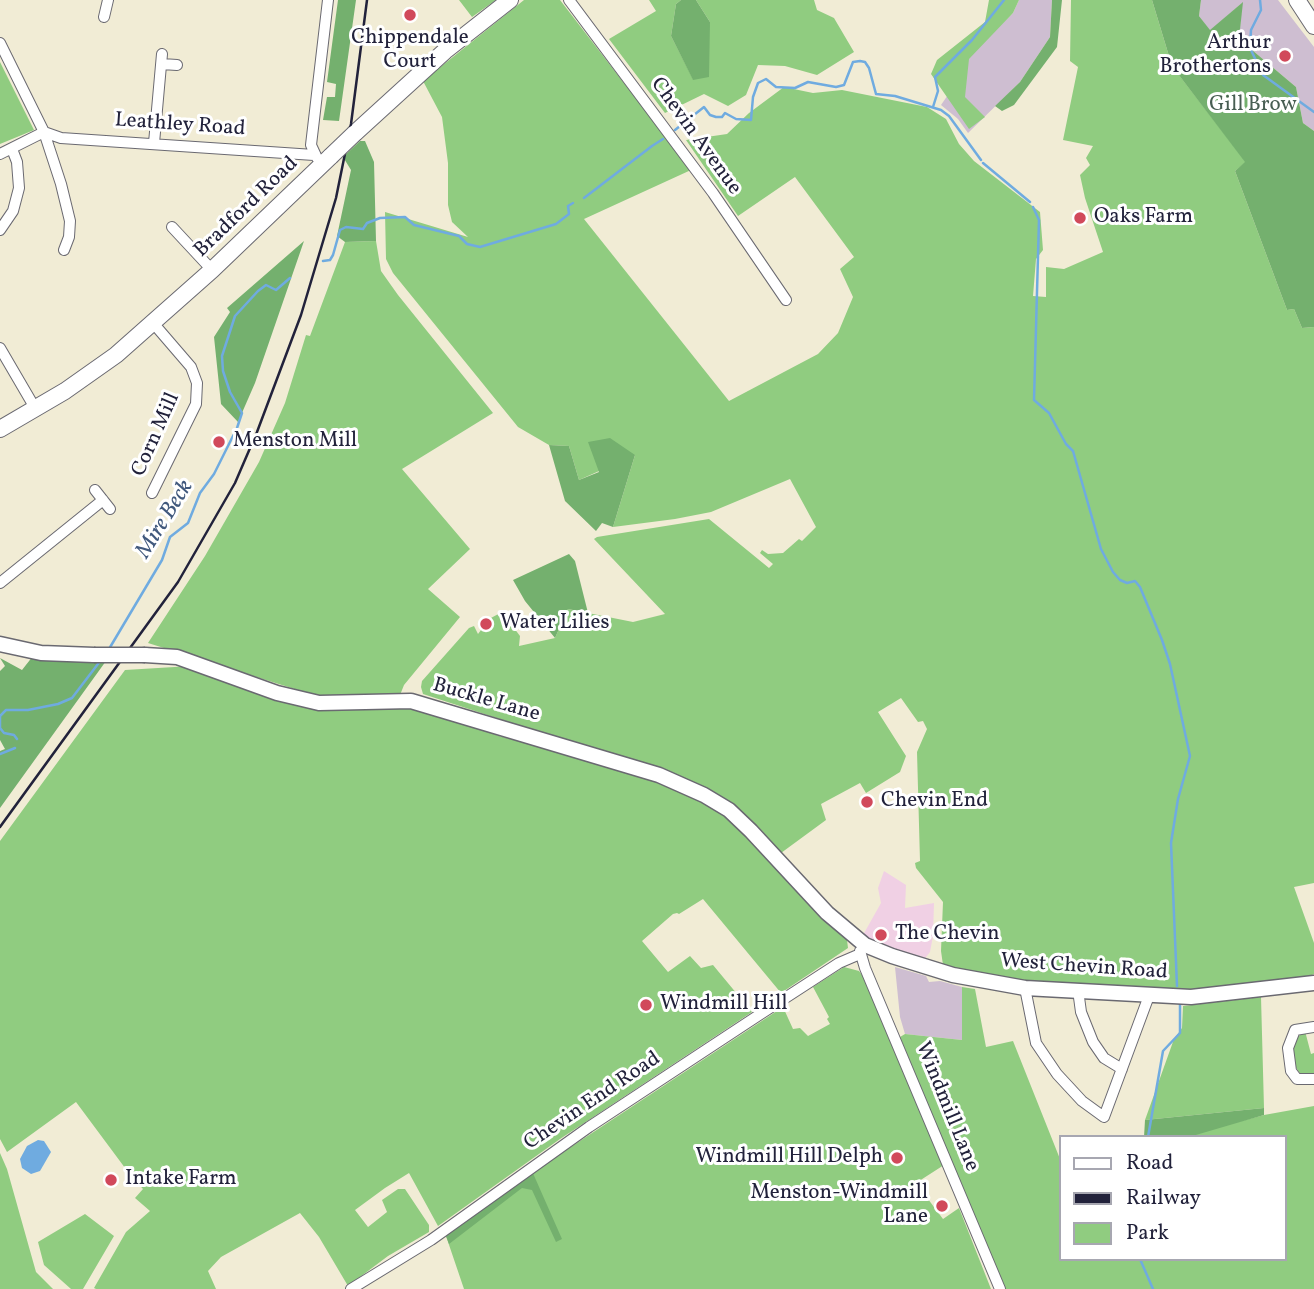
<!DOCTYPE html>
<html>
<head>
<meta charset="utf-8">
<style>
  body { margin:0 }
  #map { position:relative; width:1314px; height:1289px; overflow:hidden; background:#f1ecd5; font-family:Vollkorn,serif }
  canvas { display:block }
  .legend { position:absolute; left:1059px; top:1135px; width:228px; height:126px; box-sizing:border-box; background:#fff; border:2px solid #a7a7b1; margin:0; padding:9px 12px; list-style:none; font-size:21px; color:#22223b }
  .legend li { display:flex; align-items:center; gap:14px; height:35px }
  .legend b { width:35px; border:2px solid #a7a7b1 }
</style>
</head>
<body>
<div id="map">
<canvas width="1314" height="1289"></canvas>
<ul class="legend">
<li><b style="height:9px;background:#fff"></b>Road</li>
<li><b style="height:9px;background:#22223b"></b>Railway</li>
<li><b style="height:19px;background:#90cc80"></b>Park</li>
</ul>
</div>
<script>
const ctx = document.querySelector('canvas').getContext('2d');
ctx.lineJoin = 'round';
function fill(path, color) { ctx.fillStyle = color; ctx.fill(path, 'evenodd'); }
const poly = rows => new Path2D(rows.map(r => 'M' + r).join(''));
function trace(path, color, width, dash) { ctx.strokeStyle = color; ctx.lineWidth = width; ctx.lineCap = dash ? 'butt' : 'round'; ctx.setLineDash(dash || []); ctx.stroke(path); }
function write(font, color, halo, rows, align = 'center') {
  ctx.font = font + ' Vollkorn,serif'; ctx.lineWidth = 6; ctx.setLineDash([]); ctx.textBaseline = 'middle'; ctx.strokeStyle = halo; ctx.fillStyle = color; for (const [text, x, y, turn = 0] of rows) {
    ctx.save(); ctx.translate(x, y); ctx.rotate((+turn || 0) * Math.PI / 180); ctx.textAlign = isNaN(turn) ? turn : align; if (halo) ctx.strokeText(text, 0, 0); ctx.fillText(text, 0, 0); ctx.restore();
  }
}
const built = poly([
  [884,871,906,885,905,908,934,903,933,936,930,952,923,961,889,950,863,935,881,903,878,888]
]);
const industrial = poly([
  [1019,0,1052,0,1050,37,1020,82,968,133,958,119,941,105,952,89,956,67,1013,13],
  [1201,0,1278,0,1314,47,1314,131,1303,123,1296,87,1239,39,1242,3,1210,31,1199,16],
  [895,967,926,976,929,982,940,981,962,987,962,1040,905,1034,900,1017]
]);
const green = poly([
  [459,0,496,0,472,17],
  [524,0,560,0,691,170,584,219,729,401,818,354,838,333,853,297,840,269,854,257,795,177,738,216,686,140,727,134,749,113,784,87,813,93,842,90,927,107,946,119,959,144,974,161,1040,212,1043,250,1036,259,1033,296,1046,297,1046,267,1064,269,1103,252,1085,198,1080,175,1090,165,1086,158,1093,146,1063,140,1078,67,1070,61,1071,0,1152,0,1172,66,1246,162,1235,171,1287,310,1294,309,1302,328,1314,327,1314,883,1294,887,1314,943,1314,974,1298,981,1196,991,1018,981,950,969,943,965,941,951,943,902,916,868,915,863,920,861,917,752,927,729,923,721,918,722,901,698,878,712,906,756,900,772,866,793,860,783,821,804,826,820,781,853,762,831,728,803,710,791,663,769,659,771,423,694,421,687,422,681,469,628,474,626,478,634,481,630,478,625,502,612,520,636,519,646,555,638,568,609,633,622,665,614,594,539,597,537,709,519,769,568,773,564,760,553,762,550,768,554,783,553,799,539,802,541,816,527,790,479,711,512,675,519,613,527,635,455,579,480,569,446,549,445,518,427,393,273,386,259,385,212,468,237,452,222,448,205,448,163,442,117,423,81],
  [649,0,681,0,676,4,671,36,693,79,710,22,696,0,814,0,817,10,834,18,854,52,817,75,785,66,758,65,746,95,728,106,704,94,665,113,609,39,656,11],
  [989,0,1019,0,1013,13,969,59,965,97,985,117,969,129,931,74,937,60,985,22],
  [0,62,34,130,0,144],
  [376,241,381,271,398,295,493,413,402,469,470,549,428,589,460,617,404,685,400,695,387,697,317,696,148,643,205,556,259,462,285,403,306,335,310,336,345,242],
  [191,666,278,699,408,706,436,712,499,736,656,777,707,804,736,823,847,940,848,948,781,993,703,899,679,914,677,913,673,914,642,941,668,972,690,956,701,968,713,965,752,1012,560,1139,438,1226,409,1173,385,1188,355,1210,368,1227,387,1212,382,1200,398,1189,405,1189,429,1225,429,1232,388,1256,348,1286,319,1237,300,1213,221,1257,208,1271,216,1289,96,1289,94,1288,126,1232,150,1211,135,1198,143,1189,131,1176,76,1102,7,1152,0,1139,0,841,125,670],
  [844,967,859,971,862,975,944,1165,916,1183,943,1219,959,1208,991,1289,464,1289,446,1236,539,1168,783,1007,793,1029,800,1028,808,1036,830,1024,827,1019,829,1017,813,987],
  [962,987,975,989,986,1047,1013,1041,1060,1159,1060,1259,1284,1259,1284,1137,1181,1137,1264,1115,1314,1106,1314,1289,1004,1289,900,1037,905,1034,962,1040],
  [1261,997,1264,1108,1145,1120,1174,1039,1182,1028,1183,1006],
  [1305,1031,1311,1054,1314,1053,1314,1076,1303,1078,1293,1063,1292,1050,1294,1040],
  [0,1153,7,1169,36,1272,53,1289,0,1289],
  [85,1214,114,1236,83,1289,71,1289,44,1265,38,1242]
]);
const forest = poly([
  [338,0,356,0,339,121,323,120,327,97,335,97,336,84,327,82],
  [681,0,696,0,710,22,709,77,693,80,671,36,676,4],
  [1052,0,1062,0,1057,47,1014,105,1002,111,995,106,1020,82,1050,37],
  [1152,0,1201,0,1199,16,1210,30,1243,2,1239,39,1296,87,1303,123,1314,131,1314,327,1302,328,1294,309,1287,310,1235,171,1245,162,1172,66],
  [360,141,365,141,374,162,376,241,345,242,337,236,351,170,343,157],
  [304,241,255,383,238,422,221,404,214,337,230,312,227,308],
  [610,438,635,455,613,527,602,523,596,531,565,501,549,445,569,446,579,480,599,472,588,442],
  [569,554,575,561,588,613,568,609,555,638,525,601,513,580],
  [33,656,106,661,0,808,0,751,5,749,0,740,0,671,5,666,0,658,22,670],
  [1264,1108,1264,1115,1189,1137,1144,1137,1145,1120],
  [532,1171,562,1239,556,1242,532,1190,522,1188,449,1244,446,1236]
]);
const water = poly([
  [38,1140,44,1141,51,1152,40,1171,31,1174,22,1168,20,1159,27,1146]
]);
const stream = poly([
  [1260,0,1261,10,1251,30,1250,48,1263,75,1314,112],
  [933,107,938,91,935,77,972,40,1004,0],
  [675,130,704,107,710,115,716,117,722,117,725,113,736,119,751,120,753,97,758,83,766,79,776,87,795,88,808,82,836,87,844,85,853,62,860,61,865,62,869,68,876,94,895,96,941,110,949,116,981,160],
  [983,163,1030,202],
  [584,198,652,146,663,139],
  [1033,207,1039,220,1034,400,1049,413,1066,444,1073,451,1101,549,1113,572,1120,580,1127,583,1135,581,1140,587,1162,640,1170,664,1190,756,1178,799,1171,843,1177,986],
  [323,261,330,260,333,255,340,230,346,227,363,229,367,223,380,218,405,217,414,225,459,236,467,244,480,247,556,224,569,214,568,206,573,203],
  [109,649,162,560,170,537,188,523,200,493,214,474,237,428,242,413,230,392,223,371,222,356,235,316,258,291,266,285,276,290,290,278],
  [17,739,14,735,4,733,0,728,0,716,6,710,28,710,58,704,72,698,101,660],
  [0,754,15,748],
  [1148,1137,1163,1051,1180,1033,1180,1004],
  [1140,1259,1153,1289]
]);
const street = poly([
  [569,0,713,193,786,300],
  [104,17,108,0],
  [0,43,44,132,61,184,70,221,69,237,64,250],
  [162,64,177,65],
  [44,132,61,138,314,155],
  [154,143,162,54],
  [0,154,44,132],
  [317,158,311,145,328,0],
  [172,227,212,270],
  [0,230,13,211,19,188,17,162,12,149],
  [0,348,35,408],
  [95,490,110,509],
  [152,493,196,404,197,383,191,367,154,324],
  [0,583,103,500],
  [860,951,865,968,1000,1289],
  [1025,988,1036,1043,1057,1074,1082,1101,1104,1117,1150,993],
  [1078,990,1081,1012,1093,1042,1104,1058,1122,1069],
  [1314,1027,1295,1030,1288,1048,1291,1071,1297,1079,1314,1079],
  [351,1289,431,1240,589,1127,759,1015,839,963,860,954]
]);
const secondary = poly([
  [0,644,41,653,94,655],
  [145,655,177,657,277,693,319,703,411,701,659,775,704,795,729,810,751,831,827,913,865,945,892,956,953,975,1025,988,1191,997,1314,983]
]);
const primary = poly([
  [1297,0,1314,26],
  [355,133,445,51,510,0],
  [0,429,65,391,116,355,212,270,331,156]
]);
const rail = poly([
  [0,827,178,582,235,483,257,432,301,315,336,198,351,124,367,0]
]);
const secondaryBridge = poly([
  [94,655,145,655]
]);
const primaryBridge = poly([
  [331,156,355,133]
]);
const markers = [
  [410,15,7,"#d1495b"],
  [1285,56,7,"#d1495b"],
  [1080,218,7,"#d1495b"],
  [219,442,7,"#d1495b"],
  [486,624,7,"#d1495b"],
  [867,802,7,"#d1495b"],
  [881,935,7,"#d1495b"],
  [646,1005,7,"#d1495b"],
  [897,1158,7,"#d1495b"],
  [111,1180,7,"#d1495b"],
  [942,1206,7,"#d1495b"]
];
const poiNames = [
  ["Chippendale",410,39,"center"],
  ["Court",410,63,"center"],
  ["Arthur",1271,44,"right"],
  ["Brothertons",1271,68,"right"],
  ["Oaks Farm",1094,218],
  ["Menston Mill",233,442],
  ["Water Lilies",500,624],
  ["Chevin End",881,802],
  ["The Chevin",895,935],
  ["Windmill Hill",660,1005],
  ["Windmill Hill Delph",883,1158,"right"],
  ["Intake Farm",125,1180],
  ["Menston-Windmill",928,1194,"right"],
  ["Lane",928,1218,"right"]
];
const parkNames = [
  ["Gill Brow",1253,106]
];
const streetNames = [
  ["Leathley Road",180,126,4],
  ["Chevin Avenue",695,137,54],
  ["Bradford Road",247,208,-44],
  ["Corn Mill",157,435,-66],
  ["Buckle Lane",486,701,16],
  ["West Chevin Road",1084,968,4],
  ["Chevin End Road",593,1102,-34],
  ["Windmill Lane",946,1107,68]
];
const waterNames = [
  ["Mire Beck",166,520,-58]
];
fill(built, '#f0d0e4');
fill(industrial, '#cebed1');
fill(green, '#90cc80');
fill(forest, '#74b06e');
fill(water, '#6fabe0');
trace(stream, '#6fabe0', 2.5);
trace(street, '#6a6971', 12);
trace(secondary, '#6a6971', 17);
trace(primary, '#6a6971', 18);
trace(street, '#fff', 10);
trace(secondary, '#fff', 14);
trace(primary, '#fff', 16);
trace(rail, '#22223b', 2.5);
trace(secondaryBridge, '#6a6971', 17, []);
trace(primaryBridge, '#6a6971', 18, []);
trace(secondaryBridge, '#fff', 14);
trace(primaryBridge, '#fff', 16);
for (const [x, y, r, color] of markers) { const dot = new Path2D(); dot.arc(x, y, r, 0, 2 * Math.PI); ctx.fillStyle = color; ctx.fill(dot); trace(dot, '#fff', 2.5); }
write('21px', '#22223b', '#fff', poiNames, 'left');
write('21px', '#485e53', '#fff', parkNames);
write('21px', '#22223b', '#fff', streetNames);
write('italic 23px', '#41597d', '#fff', waterNames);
</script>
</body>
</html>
